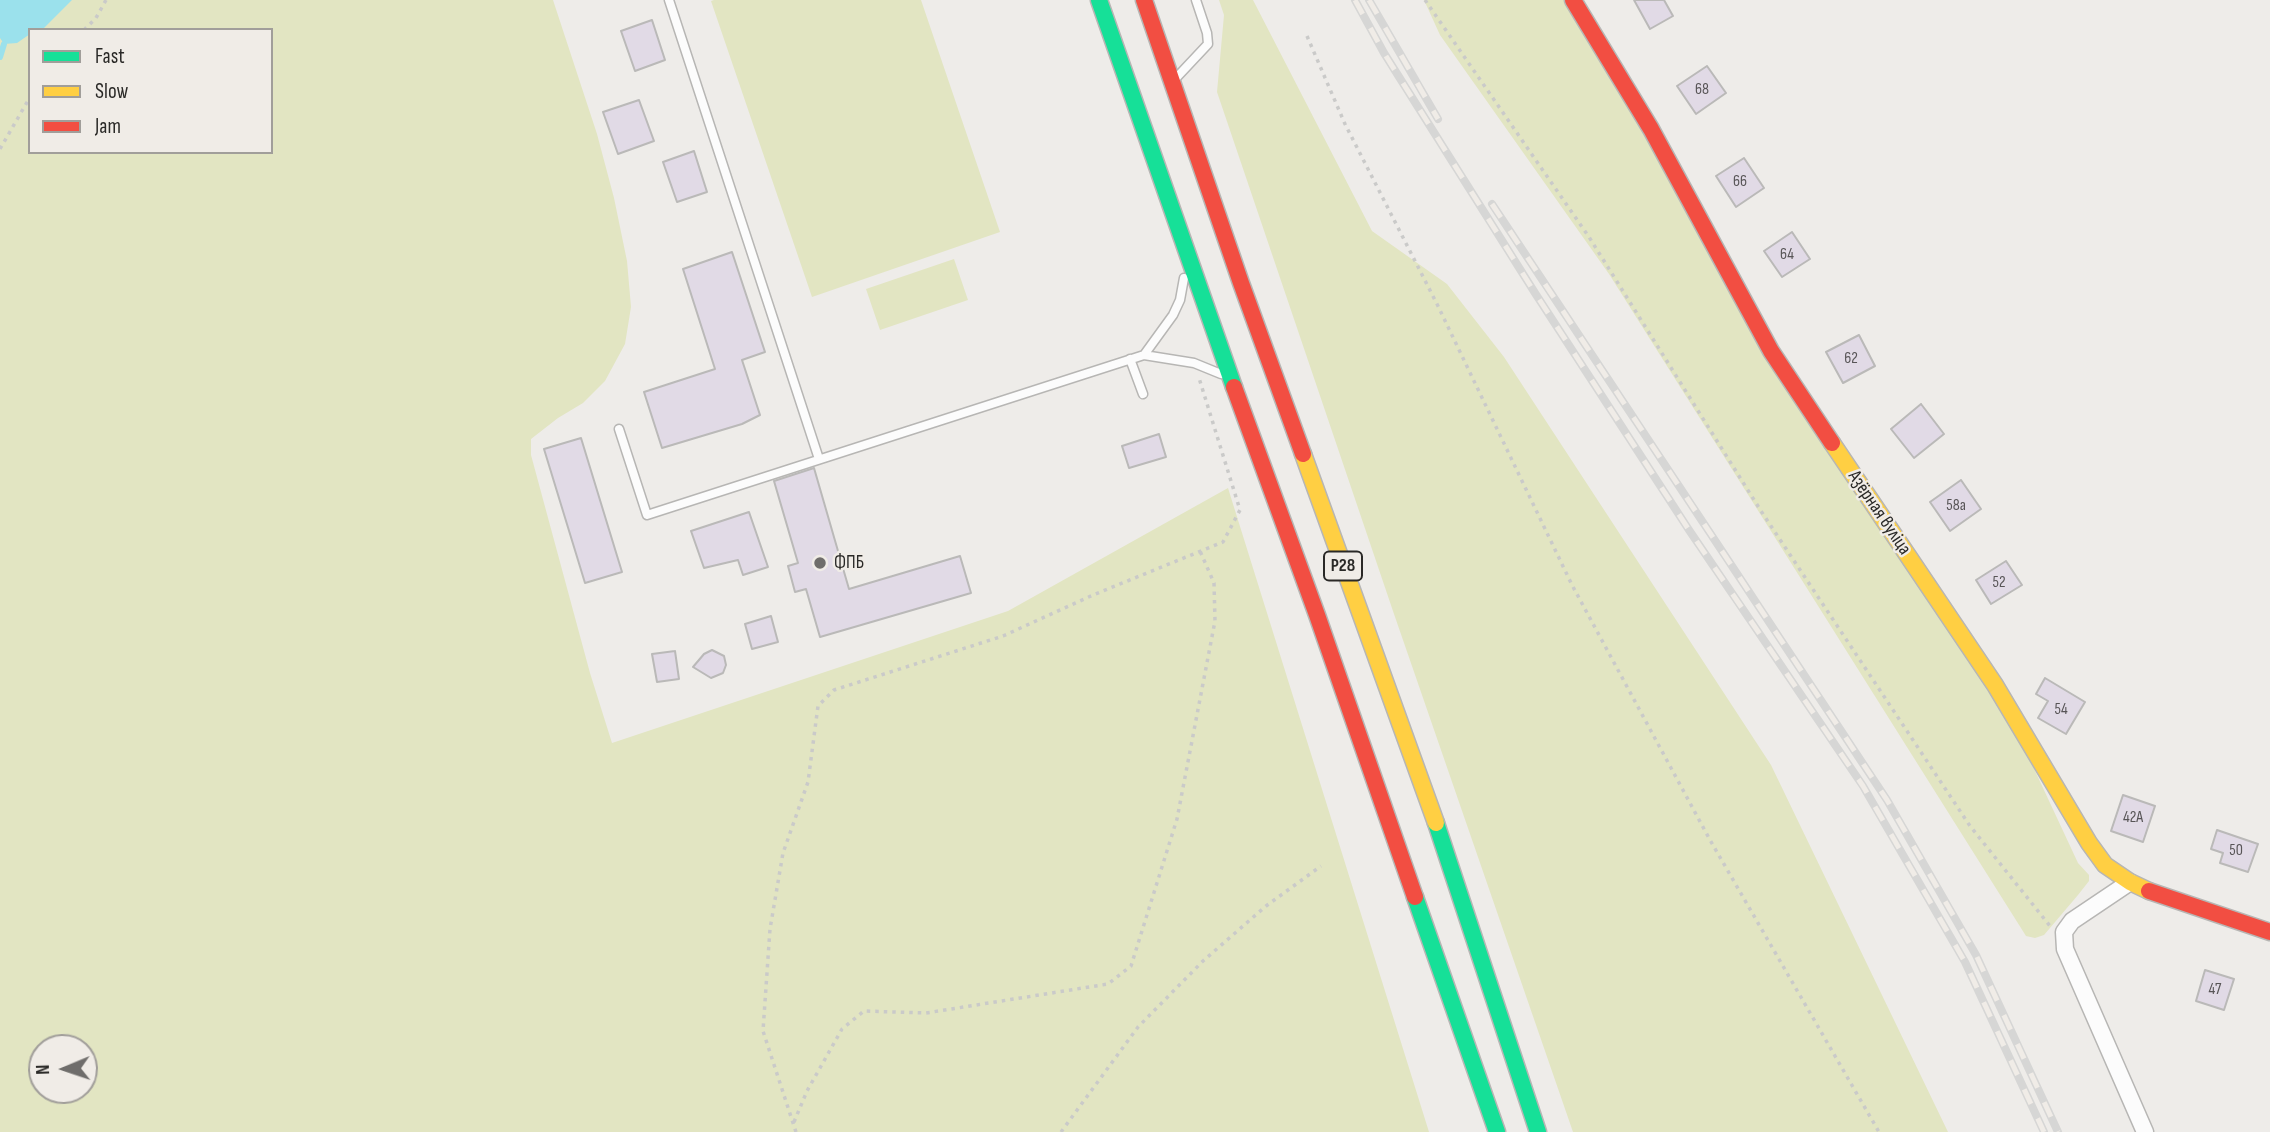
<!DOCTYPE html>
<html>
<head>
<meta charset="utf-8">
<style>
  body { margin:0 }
  #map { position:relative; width:2270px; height:1132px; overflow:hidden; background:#eeece9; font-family:"Sofia Sans Condensed",sans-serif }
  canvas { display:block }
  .legend { position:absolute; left:28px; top:28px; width:245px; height:126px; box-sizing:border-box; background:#f0ece7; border:2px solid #a19e9a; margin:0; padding:9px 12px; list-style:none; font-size:21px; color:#2a2927 }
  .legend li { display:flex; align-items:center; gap:14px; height:35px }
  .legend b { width:35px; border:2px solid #a19e9a }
  .north { position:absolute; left:28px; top:1034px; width:70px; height:70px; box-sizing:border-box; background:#f0ece7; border:2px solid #a19e9a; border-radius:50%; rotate:268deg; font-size:19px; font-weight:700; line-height:28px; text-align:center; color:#2a2927 }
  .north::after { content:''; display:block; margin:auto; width:24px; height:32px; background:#6f6d6b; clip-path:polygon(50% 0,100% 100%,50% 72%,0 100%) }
</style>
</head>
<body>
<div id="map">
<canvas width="2270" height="1132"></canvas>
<ul class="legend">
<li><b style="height:9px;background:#16e098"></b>Fast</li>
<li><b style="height:9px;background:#ffcf43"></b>Slow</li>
<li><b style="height:9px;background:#f24e42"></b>Jam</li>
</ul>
<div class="north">N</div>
</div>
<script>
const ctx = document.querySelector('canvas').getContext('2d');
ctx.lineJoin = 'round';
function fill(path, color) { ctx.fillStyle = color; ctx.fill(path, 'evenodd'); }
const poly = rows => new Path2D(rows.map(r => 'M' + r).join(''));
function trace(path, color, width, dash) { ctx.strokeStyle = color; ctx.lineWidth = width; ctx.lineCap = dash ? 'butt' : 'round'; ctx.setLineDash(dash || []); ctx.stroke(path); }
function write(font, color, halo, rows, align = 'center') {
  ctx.font = font + ' "Sofia Sans Condensed",sans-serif'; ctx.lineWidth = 5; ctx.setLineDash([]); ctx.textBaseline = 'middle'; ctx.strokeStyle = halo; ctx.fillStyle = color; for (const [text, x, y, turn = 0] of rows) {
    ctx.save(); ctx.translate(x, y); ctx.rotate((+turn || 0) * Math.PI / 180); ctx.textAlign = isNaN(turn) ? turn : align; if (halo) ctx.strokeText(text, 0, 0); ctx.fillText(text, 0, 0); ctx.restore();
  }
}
const green = poly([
  [0,0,553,0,597,134,614,198,627,261,631,307,625,344,605,381,583,403,558,418,531,439,531,455,590,673,612,743,1008,611,1228,488,1429,1132,0,1132],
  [30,30,271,30,271,152,30,152],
  [42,1048,84,1048,84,1090,42,1090],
  [714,0,921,0,1000,232,812,297,711,1],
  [1219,0,1253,0,1372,231,1447,284,1504,357,1771,765,1948,1132,1573,1132,1394,614,1217,92,1224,15],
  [1424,0,1573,0,1771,351,1995,685,2078,863,2089,875,2089,881,2078,895,2044,935,2035,938,2026,936,1609,274,1440,35],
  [954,259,968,300,880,330,866,289]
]);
const water = poly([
  [0,0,72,0,42,30,30,30,30,34,17,43,4,44,0,38]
]);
const stream = poly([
  [0,57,4,44]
]);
const building = poly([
  [1634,0,1664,0,1673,16,1650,29,1634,0],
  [652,20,665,60,635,71,621,31,652,20],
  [1707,66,1726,93,1696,114,1677,86,1707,66],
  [639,100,654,141,618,154,603,112,639,100],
  [694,151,707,192,677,202,663,162,694,151],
  [1744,158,1764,188,1736,207,1716,176,1744,158],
  [1792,232,1810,259,1782,277,1764,251,1792,232],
  [732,252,765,352,742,360,760,415,742,424,662,448,644,392,715,369,683,269,732,252],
  [1859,335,1875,366,1843,383,1826,352,1859,335],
  [1921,404,1944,434,1914,458,1891,429,1921,404],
  [1159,434,1166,457,1129,468,1122,446,1159,434],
  [581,438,622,572,585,583,544,449,581,438],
  [814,468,849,589,960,556,971,593,820,637,806,589,795,592,788,566,798,563,774,481,814,468],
  [1961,480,1981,509,1950,531,1930,502,1961,480],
  [749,512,768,567,743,575,738,560,704,568,691,531,749,512],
  [2006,561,2022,585,1991,604,1976,580,2006,561],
  [771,616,778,642,752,649,745,624,771,616],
  [712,650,724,656,726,665,723,673,711,678,693,667,704,654,712,650],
  [675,651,679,679,657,682,652,654,675,651],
  [2045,678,2085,702,2066,734,2038,718,2048,701,2036,694,2045,678],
  [2123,795,2155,806,2143,842,2111,831,2123,795],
  [2217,830,2258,844,2248,872,2220,863,2223,853,2211,849,2217,830],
  [2205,970,2234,979,2224,1010,2196,1001,2205,970]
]);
const path = poly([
  [1425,0,1589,237,1761,511,1970,826,2050,926],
  [84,30,96,18,106,0],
  [1307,36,1345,124,1437,304,1572,585,1710,840,1879,1132],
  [0,149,30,97],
  [794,1122,807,1091,842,1029,864,1011,926,1013,1108,984,1131,966,1177,819,1215,621,1214,583,1200,551],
  [796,1132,763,1031,770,929,783,853,808,782,818,706,834,690,1003,636,1093,595,1223,542,1240,510,1199,378],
  [1061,1132,1138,1027,1203,961,1266,906,1321,866]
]);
const lane = poly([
  [669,0,819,459],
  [1177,77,1208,44,1207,33,1196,0],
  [1144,355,1173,315,1180,300,1184,278],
  [1130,359,1143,394],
  [619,429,647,515,1144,355,1194,363,1221,374]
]);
const street = poly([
  [2130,882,2072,921,2064,932,2065,949,2145,1132]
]);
const fast = poly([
  [1099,0,1234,387],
  [1436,823,1538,1132],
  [1415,897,1497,1132]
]);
const slow = poly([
  [1832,443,1995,685,2089,843,2105,865,2130,882,2149,891],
  [1303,454,1436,823]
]);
const jam = poly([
  [1144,0,1241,283,1303,454],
  [1573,0,1651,129,1771,351,1832,443],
  [1234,387,1317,615,1415,897],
  [2149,891,2270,932]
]);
const rail = poly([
  [1355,0,1384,53,1535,293,1689,530,1863,786,1965,962,2044,1132],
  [1369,0,1438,119],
  [1492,204,1887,800,1976,955,2058,1132]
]);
const markers = [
  [820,563,7,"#6f6d6b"]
];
const numberNames = [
  ["68",1702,90],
  ["66",1740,182],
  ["64",1787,255],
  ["62",1851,359],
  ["58а",1956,506],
  ["52",1999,583],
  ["54",2061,710],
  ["42А",2133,818],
  ["50",2236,851],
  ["47",2215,990]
];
const shields = [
  [1343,566,38]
];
const shieldNames = [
  ["Р28",1343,566]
];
const streetNames = [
  ["Азёрная вуліца",1879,513,56]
];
const poiNames = [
  ["ФПБ",834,563]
];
fill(green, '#e2e5c2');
fill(water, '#9be1ec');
trace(stream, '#9be1ec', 6);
fill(building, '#e1dae6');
trace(building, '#bab9b8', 2);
trace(lane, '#b7b6b4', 11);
trace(street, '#b7b6b4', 19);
trace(fast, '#b7b6b4', 19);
trace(slow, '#b7b6b4', 19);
trace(jam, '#b7b6b4', 19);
trace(path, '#cacac9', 3.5, [3.5, 5]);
trace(lane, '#fcfcfc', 8);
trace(street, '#fcfcfc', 16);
trace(fast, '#16e098', 16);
trace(slow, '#ffcf43', 16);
trace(jam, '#f24e42', 16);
trace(rail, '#d6d6d5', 8);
trace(rail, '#f0ece7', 5, [16]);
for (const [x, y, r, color] of markers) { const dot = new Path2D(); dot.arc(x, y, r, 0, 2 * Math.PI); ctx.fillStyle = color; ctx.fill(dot); trace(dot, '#f0ece7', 2.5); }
write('16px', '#585557', null, numberNames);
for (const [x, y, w] of shields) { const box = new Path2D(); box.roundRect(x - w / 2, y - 14.5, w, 29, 5); ctx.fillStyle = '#f0ece7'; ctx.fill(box); trace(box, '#2a2927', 2); }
write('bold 18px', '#2a2927', null, shieldNames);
write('19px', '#2a2927', '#f0ece7', streetNames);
write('19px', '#2a2927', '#f0ece7', poiNames, 'left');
</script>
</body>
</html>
